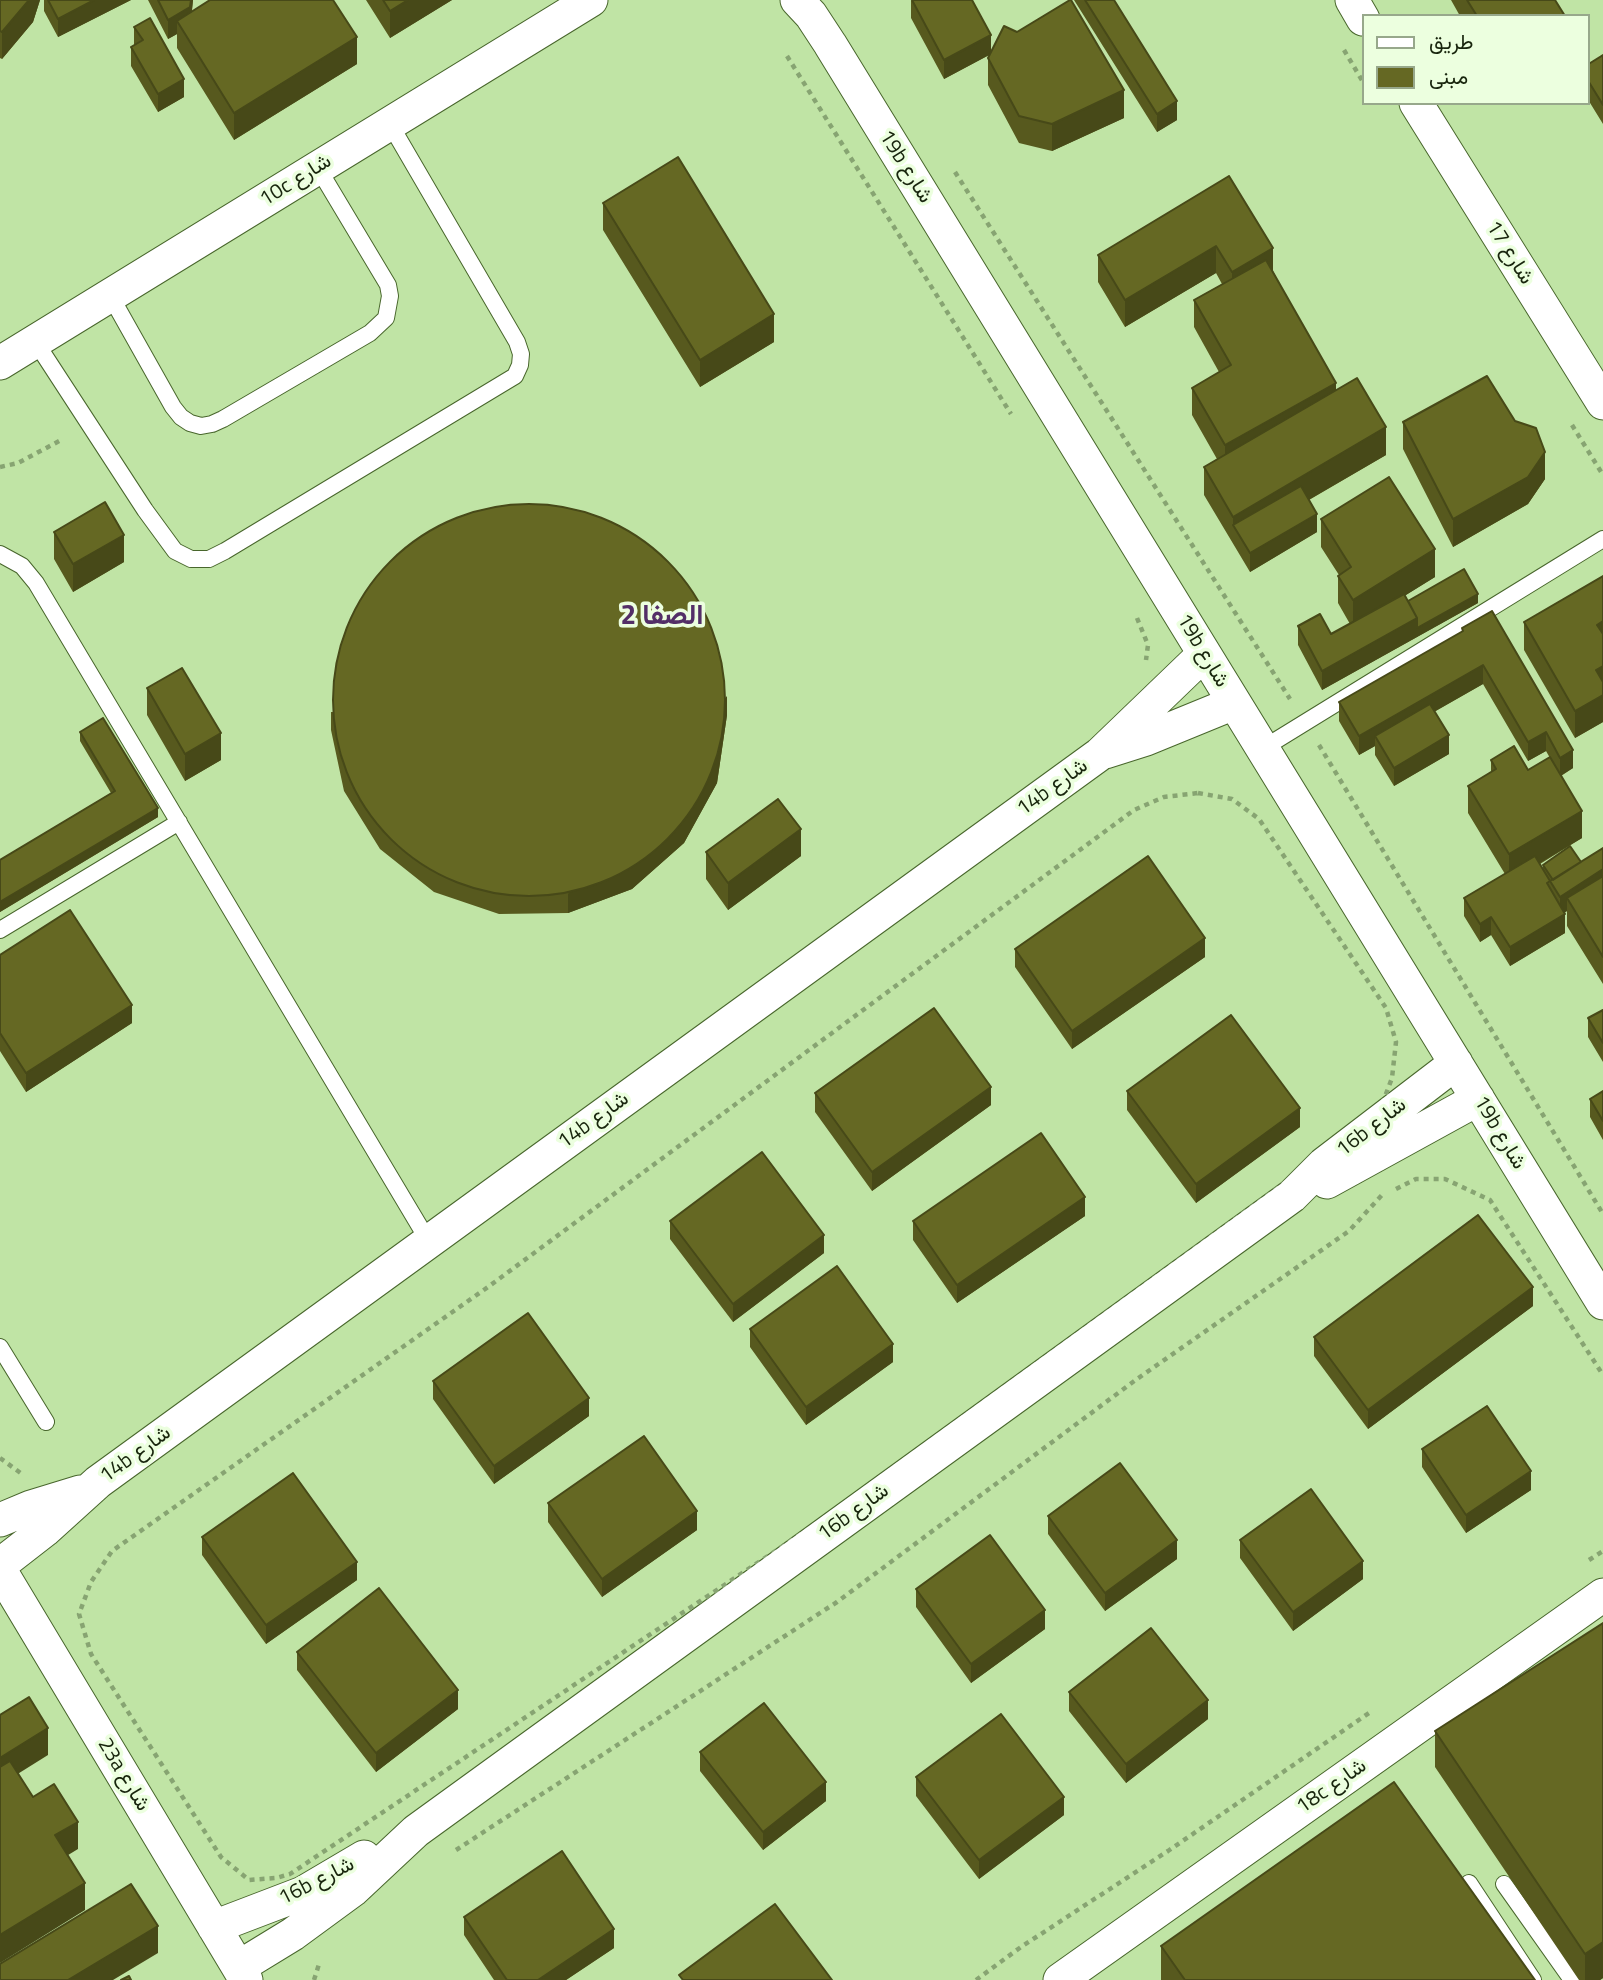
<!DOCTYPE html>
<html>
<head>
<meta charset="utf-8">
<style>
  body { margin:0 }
  #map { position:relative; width:1603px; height:1980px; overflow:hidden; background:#c0e4a5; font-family:"Titillium Web",Vazirmatn,sans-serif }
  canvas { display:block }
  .legend { position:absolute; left:1362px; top:14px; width:228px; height:91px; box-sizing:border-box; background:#ecffdf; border:2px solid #97a88b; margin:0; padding:9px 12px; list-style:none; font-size:21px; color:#18250d }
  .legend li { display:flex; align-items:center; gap:14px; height:35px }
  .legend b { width:35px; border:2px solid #97a88b }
</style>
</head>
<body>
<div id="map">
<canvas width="1603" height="1980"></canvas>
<ul class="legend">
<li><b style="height:9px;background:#fff"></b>طريق</li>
<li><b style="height:19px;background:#656823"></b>مبنى</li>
</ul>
</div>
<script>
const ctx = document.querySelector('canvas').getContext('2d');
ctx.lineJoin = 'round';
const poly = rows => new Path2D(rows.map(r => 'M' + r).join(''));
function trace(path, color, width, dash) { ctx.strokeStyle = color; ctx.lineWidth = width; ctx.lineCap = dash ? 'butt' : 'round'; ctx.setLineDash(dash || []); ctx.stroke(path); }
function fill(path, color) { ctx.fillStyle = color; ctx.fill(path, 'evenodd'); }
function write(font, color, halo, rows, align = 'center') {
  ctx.font = font + ' "Titillium Web",Vazirmatn,sans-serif'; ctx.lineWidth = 7; ctx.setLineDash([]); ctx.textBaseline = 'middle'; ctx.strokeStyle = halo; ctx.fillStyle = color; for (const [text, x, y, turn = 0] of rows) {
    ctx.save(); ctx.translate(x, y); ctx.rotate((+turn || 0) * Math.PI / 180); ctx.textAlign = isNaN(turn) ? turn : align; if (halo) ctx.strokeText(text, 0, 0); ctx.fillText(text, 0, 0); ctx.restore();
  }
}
const path = poly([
  [1344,50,1363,82],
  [787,56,1011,414],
  [955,172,1290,699],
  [1572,425,1603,475],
  [0,467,18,463,63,439],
  [1137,618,1148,645,1146,660],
  [1319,745,1603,1214],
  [1198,793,1232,799,1259,819,1386,1008,1396,1042,1392,1078,1378,1115,816,1524,290,1874,276,1878,249,1880,221,1857,91,1654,79,1614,91,1582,112,1551,488,1287,1134,810,1164,797,1198,793],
  [1396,1189,1416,1179,1445,1179,1490,1200,1603,1375],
  [0,1458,22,1474],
  [1589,1560,1603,1551],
  [456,1850,837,1602,1137,1379,1349,1231,1382,1195],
  [314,1980,320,1961],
  [976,1980,1021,1947,1168,1851,1369,1713]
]);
const lane = poly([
  [110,295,173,407,181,417,190,423,201,426,212,424,223,419,370,333,386,318,390,296,388,285,318,168],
  [35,341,145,510,175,551,191,559,209,559,225,551,505,382,515,376,520,365,521,354,517,342,390,124],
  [0,554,22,566,36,583,429,1242],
  [1262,749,1603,539],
  [0,930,179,822],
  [0,1347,46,1422],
  [1469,1883,1533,1980],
  [1504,1884,1572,1980]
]);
const street = poly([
  [797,0,811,15,830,44,1603,1303],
  [1352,0,1363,19],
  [1416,103,1603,403],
  [0,363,591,0],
  [1105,752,1146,739,1234,703],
  [1327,1182,1478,1099],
  [0,1520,31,1507,80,1492],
  [0,1565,45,1530,98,1482,1100,754,1204,654],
  [0,1570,246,1980],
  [214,1927,303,1893,364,1857],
  [239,1967,293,1934,353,1890,416,1831,1292,1196,1324,1164,1456,1063],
  [1060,1980,1603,1595]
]);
const wall = poly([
  [0,0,40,0,33,22,2,59,0,58],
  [44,0,131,0,58,37,44,11],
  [148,0,193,0,192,11,357,64,234,140,177,48,177,34,168,39],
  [366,0,452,0,390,38],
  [911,0,991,51,1124,118,1052,151,1019,143,988,85,988,58,989,55,944,79,911,18],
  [1074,0,1114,0,1177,120,1157,132],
  [1451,0,1555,0,1565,16,1460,16],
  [134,27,184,97,158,112,131,66,131,47,134,45],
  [1603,55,1603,124,1587,98,1587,65],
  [1229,176,1273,271,1336,390,1386,455,1309,500,1317,532,1250,572,1204,495,1204,467,1217,459,1192,415,1192,388,1219,372,1194,327,1194,300,1222,284,1216,273,1125,327,1098,282,1098,255],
  [603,203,774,342,700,387,603,230],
  [1403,422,1545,479,1528,504,1453,547,1403,449],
  [1321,519,1435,577,1404,596,1408,601,1478,603,1322,690,1298,645,1298,626,1331,634,1350,624,1338,603,1338,576,1339,575,1321,547],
  [54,532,124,562,73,592,54,559],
  [1603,576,1603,722,1575,738,1524,650,1524,622],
  [1492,611,1573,768,1561,776,1582,838,1540,864,1543,869,1543,865,1581,862,1603,848,1603,984,1567,926,1567,911,1564,913,1565,933,1510,966,1491,935,1480,942,1464,916,1464,898,1505,874,1468,813,1468,786,1491,772,1491,760,1528,770,1550,758,1546,751,1528,761,1483,684,1434,712,1449,754,1394,786,1375,755,1375,746,1359,755,1339,721,1339,702,1462,632,1462,628],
  [147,688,221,760,185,781,147,715],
  [331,712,727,715,717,783,684,843,632,889,568,913,499,914,434,892,380,849,344,791,331,730],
  [80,732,158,817,0,912,0,860,111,793,80,741],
  [706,852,801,856,728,910,706,879],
  [1015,949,1205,957,1072,1049,1015,967],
  [0,955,132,1023,26,1092,0,1051],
  [1603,1010,1603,1062,1588,1037,1588,1018],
  [1127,1091,1300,1127,1196,1203,1127,1110],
  [1603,1091,1603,1140,1590,1117,1590,1099],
  [815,1093,991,1105,872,1191,815,1112],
  [1085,1216,957,1303,913,1240,913,1221],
  [670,1221,824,1253,733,1322,670,1239],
  [1533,1306,1368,1429,1314,1356,1314,1337],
  [750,1329,893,1362,806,1425,750,1347],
  [433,1381,589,1416,494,1484,433,1399],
  [1422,1449,1531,1490,1466,1533,1422,1467],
  [548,1503,697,1530,602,1597,548,1522],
  [1048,1516,1177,1559,1105,1611,1048,1534],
  [202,1537,357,1580,266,1644,202,1555],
  [1240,1540,1363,1579,1293,1631,1240,1558],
  [916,1589,1045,1629,971,1683,916,1607],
  [1603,1623,1603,1978,1600,1980,1579,1980,1435,1767,1435,1731],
  [297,1652,458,1709,376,1772,297,1670],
  [1069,1692,1208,1719,1126,1783,1069,1711],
  [700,1752,826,1801,763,1850,700,1771],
  [916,1777,1064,1815,979,1879,916,1796],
  [464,1917,614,1948,566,1980,494,1980,464,1935],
  [1161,1946,1535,1980,1161,1980]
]);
const shadedWall = poly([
  [29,0,40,0,33,22,2,59,2,32],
  [94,0,131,0,58,37,58,19],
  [191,0,193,0,190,26,177,21,177,34,168,39,168,20],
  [408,0,452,0,390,38,390,11],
  [991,35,991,54,944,79,944,60],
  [357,37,357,64,234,140,234,113],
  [184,79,184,97,158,112,158,94],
  [1124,90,1124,118,1052,151,1052,124],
  [1177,101,1177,120,1157,132,1157,114],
  [1216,246,1216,273,1125,327,1125,300],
  [1273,248,1273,275,1232,300,1232,272],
  [774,314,774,342,700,387,700,360],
  [1336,383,1336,410,1225,472,1225,445],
  [1386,427,1386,455,1241,539,1233,525,1233,517],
  [1545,452,1545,479,1528,504,1453,547,1453,519],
  [1317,514,1317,532,1250,572,1250,553],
  [124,535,124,562,73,592,73,564],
  [1435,549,1435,577,1353,628,1353,600],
  [1478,594,1478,603,1322,690,1322,671,1417,618],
  [1603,621,1603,649,1597,625],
  [1483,665,1483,684,1379,743,1375,736,1375,746,1359,755,1359,736],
  [1603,666,1603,693,1596,670],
  [1603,695,1603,722,1575,738,1575,711],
  [727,696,727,715,717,783,684,843,632,889,568,913,568,894],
  [1546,732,1546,751,1528,761,1528,742],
  [221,733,221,760,185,781,185,754],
  [1449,735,1449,754,1394,786,1394,768],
  [1573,750,1573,768,1560,776,1560,758],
  [158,808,158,817,0,912,0,902],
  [1582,811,1582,838,1509,881,1509,854],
  [801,829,801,856,728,910,728,883],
  [1603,869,1603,888,1567,898,1567,911,1560,915,1560,897],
  [1565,914,1565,933,1510,966,1510,947],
  [1491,917,1491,935,1480,942,1480,924],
  [1205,938,1205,957,1072,1049,1072,1031],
  [132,1005,132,1023,26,1092,26,1073],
  [991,1087,991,1105,872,1191,872,1172],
  [1300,1108,1300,1127,1196,1203,1196,1184],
  [1085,1197,1085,1216,957,1303,957,1285],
  [824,1235,824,1253,733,1322,733,1304],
  [1533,1287,1533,1306,1368,1429,1368,1410],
  [893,1344,893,1362,806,1425,806,1407],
  [589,1398,589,1416,494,1484,494,1466],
  [1531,1471,1531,1490,1466,1533,1466,1515],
  [697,1511,697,1530,602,1597,602,1579],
  [1177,1540,1177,1559,1105,1611,1105,1593],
  [1363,1561,1363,1579,1293,1631,1293,1612],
  [357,1562,357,1580,266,1644,266,1625],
  [1045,1610,1045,1629,971,1683,971,1664],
  [458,1690,458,1709,376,1772,376,1753],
  [1208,1700,1208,1719,1126,1783,1126,1764],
  [48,1728,48,1755,0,1785,0,1758],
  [826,1782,826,1801,763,1850,763,1832],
  [1064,1797,1064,1815,979,1879,979,1860],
  [78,1822,78,1849,55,1863,55,1835],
  [85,1883,85,1910,0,1963,0,1935],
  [158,1926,158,1953,113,1980,68,1980],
  [614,1929,614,1948,566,1980,538,1980],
  [1603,1942,1603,1978,1600,1980,1585,1980,1585,1954]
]);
const building = poly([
  [0,0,29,0,2,32,0,31,0,0],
  [48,0,94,0,58,19,48,0],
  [158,0,191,0,190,7,168,20,158,0],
  [210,0,333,0,357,37,234,113,177,21,210,0],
  [383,0,408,0,390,11,383,0],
  [912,0,972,0,991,35,944,60,912,0],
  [1070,0,1071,0,1124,90,1052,124,1019,116,988,58,1004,26,1017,32,1070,0],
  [1085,0,1114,0,1177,101,1157,114,1085,0],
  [1467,0,1555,0,1565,16,1477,16,1467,0],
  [150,18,184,79,158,94,131,47,143,40,134,27,150,18],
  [1603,55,1603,105,1587,79,1587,65,1603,55],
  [678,157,774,314,700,360,603,203,678,157],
  [1229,176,1273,248,1232,272,1216,246,1125,300,1098,255,1229,176],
  [1266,260,1336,383,1225,445,1192,388,1231,365,1194,300,1266,260],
  [1487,376,1515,421,1536,428,1545,452,1528,477,1453,519,1403,422,1487,376],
  [1357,378,1386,427,1233,517,1204,467,1357,378],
  [1389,477,1435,549,1353,600,1338,576,1351,567,1321,519,1389,477],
  [1301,486,1317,514,1250,553,1233,525,1301,486],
  [105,502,124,535,73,564,54,532,105,502],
  '333 700a196 196 0 1 1 392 0a196 196 0 1 1-392 0Z',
  [1464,569,1478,594,1417,628,1417,618,1408,601,1464,569],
  [1603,576,1603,621,1597,625,1603,634,1603,666,1596,670,1603,682,1603,695,1575,711,1524,622,1603,576],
  [1404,594,1417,618,1322,671,1298,626,1320,614,1331,634,1404,594],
  [1492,611,1573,750,1560,758,1546,732,1528,742,1483,665,1359,736,1339,702,1463,631,1462,628,1492,611],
  [182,668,221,733,185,754,147,688,182,668],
  [1430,704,1449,735,1394,768,1375,736,1430,704],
  [103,718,158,808,0,902,0,860,115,791,80,732,103,718],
  [1514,746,1528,770,1550,757,1582,811,1509,854,1468,786,1496,769,1491,760,1514,746],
  [778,799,801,829,728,883,706,852,778,799],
  [1570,846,1581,862,1553,880,1543,865,1570,846],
  [1603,848,1603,869,1560,897,1550,881,1603,848],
  [1148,856,1205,938,1072,1031,1015,949,1148,856],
  [1535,856,1550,881,1547,883,1565,914,1510,947,1491,917,1480,924,1464,898,1535,856],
  [1603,876,1603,957,1567,898,1603,876],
  [70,910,132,1005,26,1073,0,1033,0,955,70,910],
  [934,1008,991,1087,872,1172,815,1093,934,1008],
  [1603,1010,1603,1043,1588,1018,1603,1010],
  [1231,1015,1300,1108,1196,1184,1127,1091,1231,1015],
  [1603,1091,1603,1121,1590,1099,1603,1091],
  [1041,1133,1085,1197,957,1285,913,1221,1041,1133],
  [762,1152,824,1235,733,1304,670,1221,762,1152],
  [1478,1215,1533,1287,1368,1410,1314,1337,1478,1215],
  [837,1266,893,1344,806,1407,750,1329,837,1266],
  [528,1313,589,1398,494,1466,433,1381,528,1313],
  [1487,1406,1531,1471,1466,1515,1422,1449,1487,1406],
  [644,1436,697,1511,602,1579,548,1503,644,1436],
  [1120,1463,1177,1540,1105,1593,1048,1516,1120,1463],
  [293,1473,357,1562,266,1625,202,1537,293,1473],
  [1311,1489,1363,1561,1293,1612,1240,1540,1311,1489],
  [990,1535,1045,1610,971,1664,916,1589,990,1535],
  [379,1588,458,1690,376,1753,297,1652,379,1588],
  [1603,1623,1603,1942,1585,1954,1435,1731,1603,1623],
  [1151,1628,1208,1700,1126,1764,1069,1692,1151,1628],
  [29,1697,48,1728,0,1758,0,1715,29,1697],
  [764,1703,826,1782,763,1832,700,1752,764,1703],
  [1001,1714,1064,1797,979,1860,916,1777,1001,1714],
  [10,1761,33,1797,54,1784,78,1822,55,1835,85,1883,0,1935,0,1767,10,1761],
  [1394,1782,1535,1980,1185,1980,1161,1946,1394,1782],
  [562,1851,614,1929,538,1980,507,1980,464,1917,562,1851],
  [131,1884,158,1926,68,1980,0,1980,0,1964,131,1884],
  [775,1904,832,1980,683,1980,679,1975,775,1904],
  [129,1976,131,1980,121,1980,129,1976]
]);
const streetNames = [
  ["19b شارع",905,167,58],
  ["10c شارع",296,181,-32],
  ["شارع 17",1509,253,58],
  ["19b شارع",1202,651,59],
  ["14b شارع",1053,788,-36],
  ["14b شارع",594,1121,-36],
  ["16b شارع",1372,1128,-38],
  ["19b شارع",1499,1133,59],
  ["14b شارع",136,1455,-36],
  ["16b شارع",854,1513,-36],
  ["23a شارع",123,1775,59],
  ["18c شارع",1332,1787,-35],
  ["16b شارع",317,1882,-27]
];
const districtNames = [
  ["الصفا 2",662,617]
];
trace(lane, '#48662c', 18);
trace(street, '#48662c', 35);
trace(path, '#87a472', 4.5, [5, 5]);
trace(lane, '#fff', 16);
trace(street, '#fff', 33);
fill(wall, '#57591e');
fill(shadedWall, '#474918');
fill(building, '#656823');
trace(building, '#474918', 2);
write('21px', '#18250d', '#ecffdf', streetNames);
write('bold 28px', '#532f67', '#ecffdf', districtNames);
</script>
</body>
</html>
